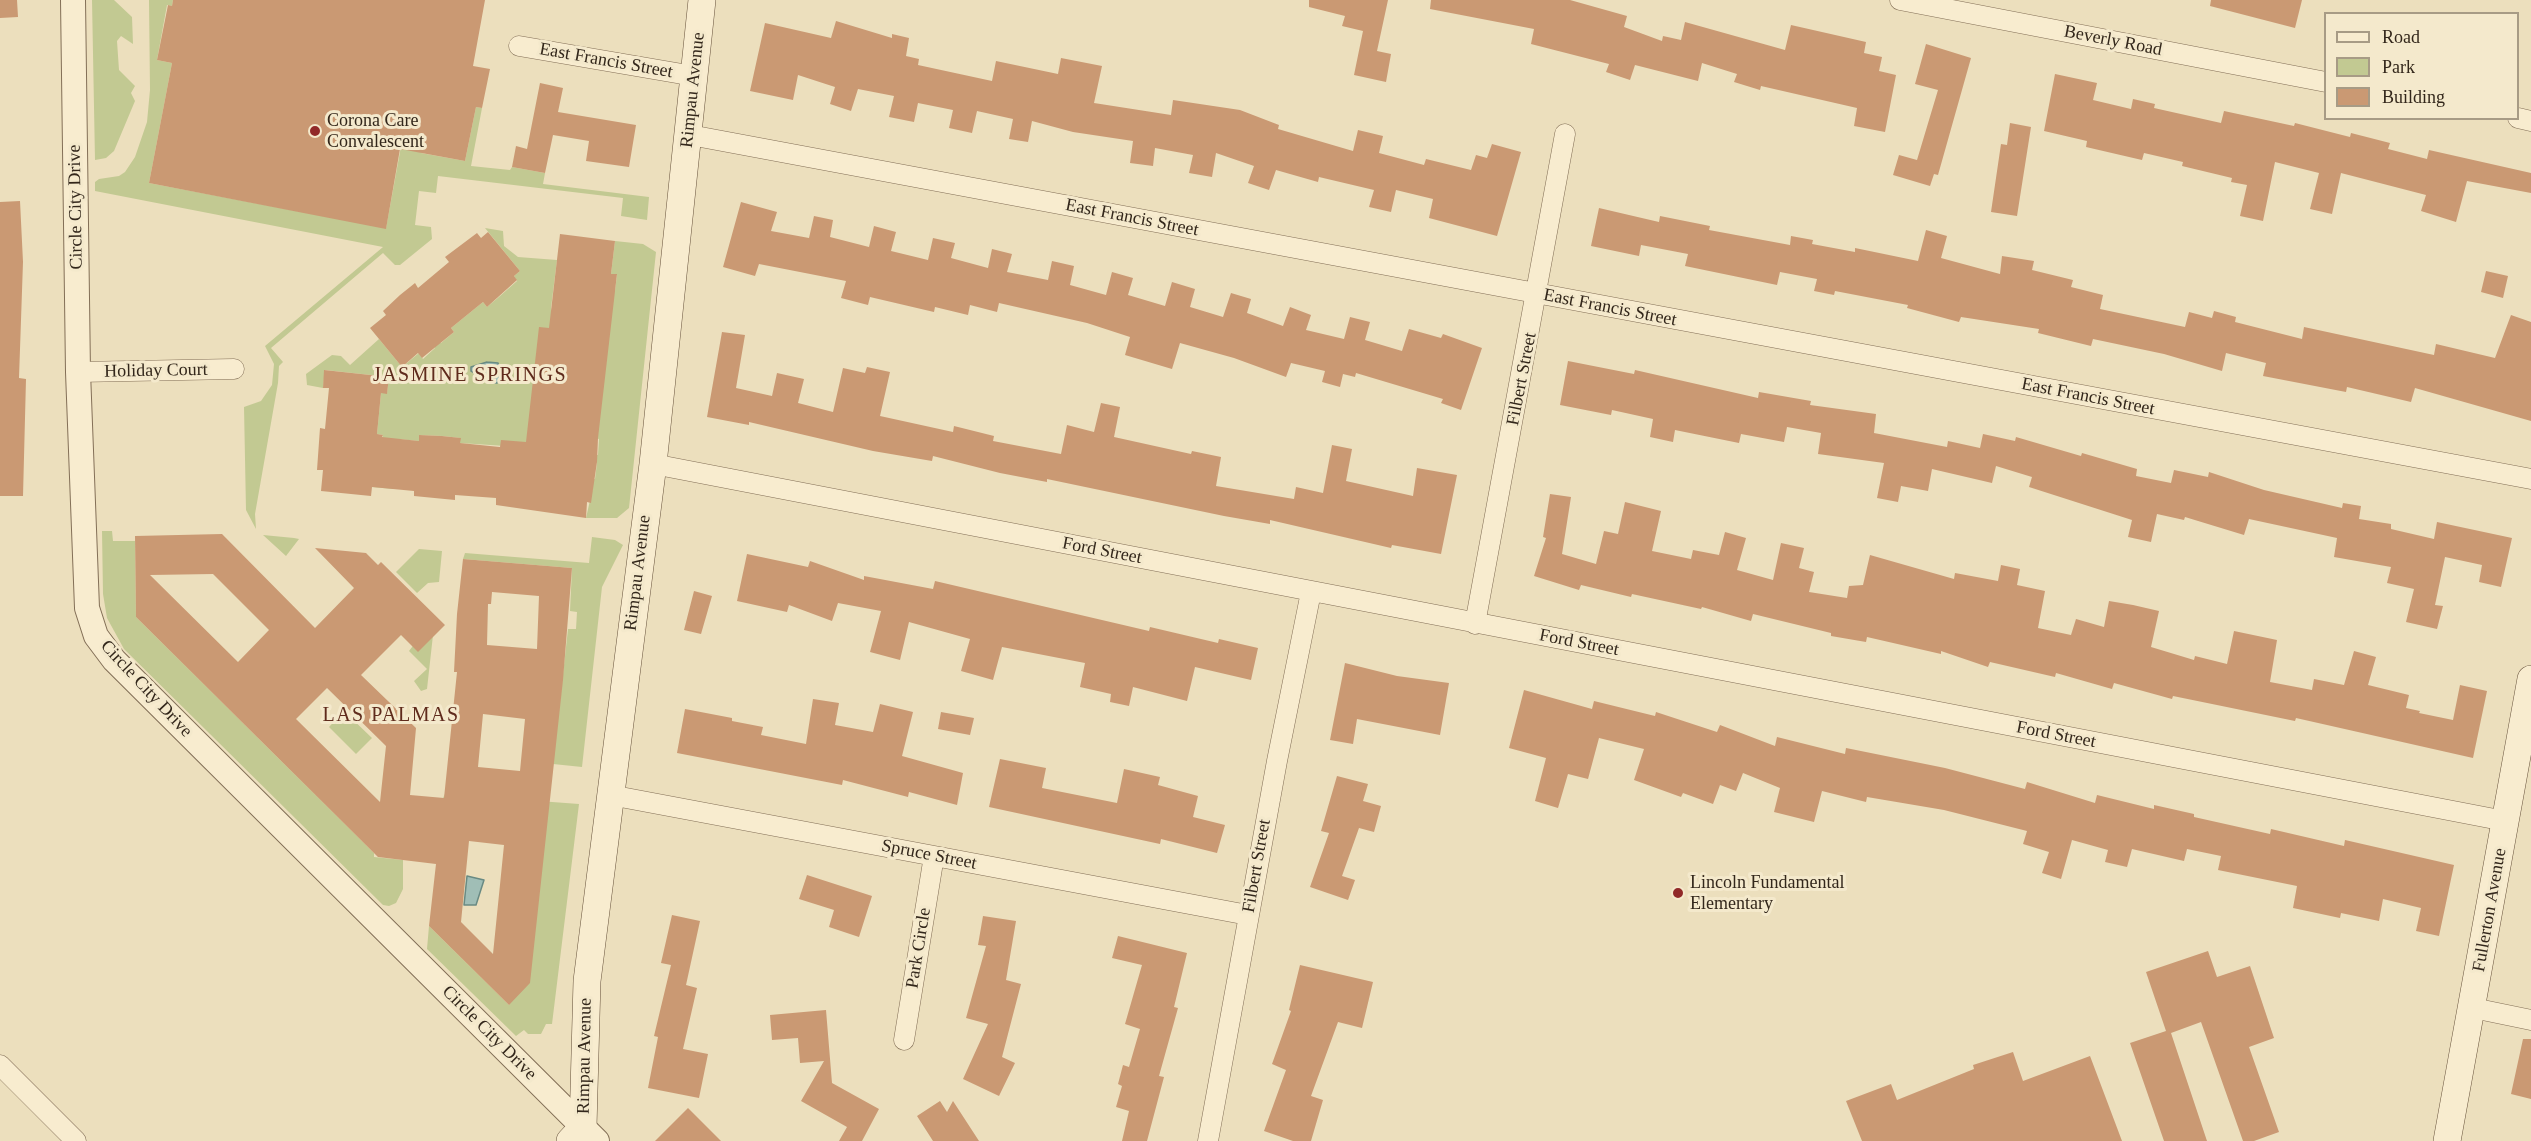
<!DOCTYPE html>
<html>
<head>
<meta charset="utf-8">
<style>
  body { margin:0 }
  #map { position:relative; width:2531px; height:1141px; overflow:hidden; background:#ecdfbd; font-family:Georgia,serif }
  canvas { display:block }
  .legend { position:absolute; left:2324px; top:12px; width:195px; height:108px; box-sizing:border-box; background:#f4e9cc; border:2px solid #a79b85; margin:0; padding:8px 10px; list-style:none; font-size:18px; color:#33271b }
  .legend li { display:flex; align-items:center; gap:12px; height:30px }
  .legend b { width:30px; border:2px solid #a79b85 }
</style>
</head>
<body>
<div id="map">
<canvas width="2531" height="1141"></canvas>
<ul class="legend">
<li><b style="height:8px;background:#f8eccf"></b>Road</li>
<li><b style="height:16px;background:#c2c992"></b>Park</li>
<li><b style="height:16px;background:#ca9973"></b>Building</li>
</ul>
</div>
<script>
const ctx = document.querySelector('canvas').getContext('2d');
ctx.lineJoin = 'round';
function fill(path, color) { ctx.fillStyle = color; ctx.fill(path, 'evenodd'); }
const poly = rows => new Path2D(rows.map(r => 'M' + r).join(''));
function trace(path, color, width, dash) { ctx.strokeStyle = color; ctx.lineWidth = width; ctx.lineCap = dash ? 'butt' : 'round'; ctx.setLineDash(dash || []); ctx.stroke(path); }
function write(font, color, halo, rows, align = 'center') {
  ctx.font = font + ' Georgia,serif'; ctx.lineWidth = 6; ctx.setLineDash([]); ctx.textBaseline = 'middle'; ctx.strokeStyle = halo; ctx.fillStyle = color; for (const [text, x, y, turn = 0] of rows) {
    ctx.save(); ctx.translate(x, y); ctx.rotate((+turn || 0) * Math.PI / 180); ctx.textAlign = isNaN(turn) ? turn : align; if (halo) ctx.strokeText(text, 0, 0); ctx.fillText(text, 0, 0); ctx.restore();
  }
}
const green = poly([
  [92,0,114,0,132,17,133,44,121,36,117,41,119,70,135,86,131,93,135,101,114,151,106,158,95,160],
  [149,0,173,0,172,6,167,5,157,60,172,63,149,183,386,228,409,103,421,153,465,161,476,107,482,108,471,166,510,170,512,167,545,173,543,184,649,197,647,220,621,216,623,198,438,176,436,193,419,191,415,225,431,227,432,239,400,265,395,265,383,253,271,348,283,362,279,366,278,383,255,514,256,529,246,510,244,407,261,401,272,385,274,364,265,346,383,247,95,191,95,182,99,179,119,176,125,172,135,157,147,122,150,90],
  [485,228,503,231,504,246,518,257,557,260,551,308,554,329,536,353,615,291,617,275,611,274,615,241,643,244,656,252,629,508,617,518,586,518,593,487,590,479,595,479,597,463,584,454,598,455,599,439,594,438,535,448,460,443,460,438,443,436,419,435,419,441,398,439,393,489,372,487,383,435,377,434,381,393,387,393,389,377,325,370,323,388,307,385,306,374,332,355,341,356,350,365,379,339,402,367,419,353,423,359,435,348,427,338,441,343,454,332,451,328,483,302,487,307,500,296,517,281,514,276,520,271],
  [102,531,112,531,113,541,135,541,136,617,374,853,374,857,403,860,403,889,396,903,389,906,383,905,124,649,107,618,103,594],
  [263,535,294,538,299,539,286,556],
  [592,537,615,540,623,545,602,587,582,767,553,764,568,629,576,629,577,612,570,611,572,568,463,559,465,553,589,563],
  [419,549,442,551,439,582,428,583,417,593,396,572],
  [435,617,427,689,421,691,414,681,427,669,409,651],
  [344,711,372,738,356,754,329,727],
  [445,794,579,804,552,1024,546,1024,541,1034,528,1034,524,1030,516,1036,427,949,429,926,509,1005,548,808,443,798]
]);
const water = poly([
  [487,362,498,363,502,377,497,383,492,383,471,371,471,367,487,362],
  [467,876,484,880,476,905,464,905,467,876]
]);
const building = poly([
  [0,0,17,0,18,17,0,18],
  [173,0,485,0,473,66,490,69,482,108,476,107,465,161,400,149,386,229,149,183,172,63,157,60,168,5,172,6],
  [1309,0,1388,0,1377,51,1391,54,1386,82,1354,75,1363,31,1342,26,1345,16,1309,7],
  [1431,0,1570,0,1627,16,1624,27,1662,41,1663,36,1681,40,1685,22,1785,50,1791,25,1866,42,1864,53,1882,57,1879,71,1896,75,1885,132,1854,126,1857,108,1761,86,1760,90,1734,82,1737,74,1702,63,1698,81,1635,65,1630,80,1606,72,1609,64,1531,44,1534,29,1430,9],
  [2211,0,2302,0,2295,28,2210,6],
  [836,21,892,38,892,34,909,38,906,56,919,59,918,65,992,81,996,61,1058,74,1061,58,1102,66,1094,103,1171,115,1173,100,1240,110,1279,125,1278,129,1353,151,1358,130,1383,136,1379,153,1424,165,1426,159,1471,170,1476,155,1487,158,1492,144,1521,152,1497,236,1429,218,1433,199,1396,190,1391,212,1369,207,1374,190,1319,177,1318,182,1276,170,1269,190,1248,183,1254,166,1216,153,1212,177,1189,173,1193,155,1155,148,1153,166,1130,163,1133,141,1073,132,1032,121,1028,142,1009,139,1013,119,977,111,972,133,949,128,953,110,918,103,914,122,889,117,894,96,858,89,851,111,830,104,835,87,798,75,793,100,750,91,765,23,831,38],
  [1926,44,1971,58,1938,175,1934,174,1930,186,1893,175,1899,155,1917,160,1938,90,1915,84],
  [2055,74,2097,83,2093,100,2131,109,2133,99,2155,104,2154,108,2221,123,2224,111,2294,126,2295,123,2350,137,2351,133,2390,143,2388,149,2427,159,2429,150,2531,173,2531,193,2467,181,2456,222,2421,211,2426,195,2341,173,2332,214,2310,209,2319,173,2275,162,2263,221,2240,216,2247,185,2231,182,2232,178,2182,166,2183,162,2144,153,2142,160,2086,147,2087,141,2044,131],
  [540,83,563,88,558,112,636,125,629,167,586,161,589,141,553,135,545,173,512,167,516,146,527,149],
  [2010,123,2031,127,2017,216,1991,212,2001,144,2007,145],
  [20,201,23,262,19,378,26,379,23,496,0,496,0,202],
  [741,202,777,212,771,231,809,238,814,216,833,220,830,237,869,247,874,226,896,232,891,251,928,260,933,238,955,243,951,258,988,268,992,249,1012,254,1007,272,1048,280,1052,261,1074,266,1070,285,1106,295,1112,272,1133,278,1128,295,1165,306,1172,282,1195,289,1190,307,1223,317,1231,293,1251,299,1247,313,1283,326,1290,307,1311,315,1306,330,1344,339,1350,317,1370,322,1365,340,1402,351,1409,329,1441,338,1443,334,1482,348,1461,410,1441,403,1443,399,1356,373,1355,377,1343,374,1340,387,1322,382,1325,371,1291,363,1286,377,1234,358,1180,343,1172,369,1125,355,1130,337,1087,323,999,303,997,312,970,305,968,315,935,307,934,312,870,297,868,305,841,298,846,281,759,264,755,276,723,267],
  [1599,208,1659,222,1660,216,1710,226,1709,230,1790,245,1791,236,1813,240,1812,244,1855,252,1855,248,1918,261,1926,230,1947,236,1941,258,2000,274,2002,256,2034,261,2032,270,2073,280,2071,287,2103,295,2100,309,2185,327,2189,312,2212,318,2214,311,2236,317,2235,322,2302,339,2304,327,2434,355,2436,344,2495,358,2511,315,2531,322,2531,421,2415,388,2411,402,2347,387,2346,392,2263,376,2266,363,2226,353,2222,371,2164,354,2093,339,2091,346,2038,333,2039,329,1961,317,1959,322,1907,308,1908,305,1835,291,1834,295,1814,291,1817,279,1780,272,1777,285,1685,266,1688,254,1641,245,1639,256,1591,246],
  [488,232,520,271,514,276,517,280,487,307,483,302,451,328,454,332,422,358,418,353,402,367,370,328,386,315,383,311,400,295,415,283,418,288,449,262,445,257,477,233,481,238],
  [560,234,615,241,611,274,617,274,598,438,597,462,591,503,587,502,586,518,496,505,496,498,455,495,455,500,414,496,414,491,372,487,371,496,321,491,323,470,317,470,320,428,325,429,329,388,323,388,324,370,389,377,387,394,381,393,377,434,383,435,382,437,419,441,419,435,442,436,461,438,460,443,500,447,501,440,526,442,539,327,549,328],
  [2486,271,2508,276,2503,298,2481,292],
  [722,332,745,335,736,388,772,396,777,373,804,379,798,403,833,412,843,368,865,373,867,367,890,372,880,416,953,432,954,426,994,436,993,441,1061,454,1067,425,1094,432,1101,403,1120,407,1114,437,1191,454,1192,451,1221,457,1216,486,1294,499,1296,487,1323,493,1332,445,1352,449,1346,481,1413,496,1417,468,1457,475,1441,554,1392,545,1391,548,1270,520,1270,524,1224,516,1047,479,1047,482,1000,473,933,456,932,461,873,451,749,422,749,425,707,417],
  [1568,361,1634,374,1635,370,1758,398,1759,392,1811,401,1810,405,1876,414,1874,433,1947,447,1948,441,1980,448,1983,434,2015,441,2016,437,2081,456,2082,453,2137,469,2136,476,2171,483,2174,470,2208,477,2209,472,2264,490,2342,508,2343,503,2361,506,2359,519,2391,524,2391,529,2434,539,2437,522,2512,538,2501,587,2479,582,2482,565,2445,557,2435,605,2443,606,2437,629,2406,622,2414,589,2387,583,2391,567,2334,557,2337,538,2249,519,2244,535,2185,517,2184,520,2157,514,2151,542,2128,537,2132,520,2029,487,2032,477,1996,466,1992,483,1932,469,1928,491,1901,486,1898,502,1877,498,1884,463,1818,454,1821,433,1787,427,1784,442,1741,434,1739,443,1675,430,1673,442,1650,437,1653,419,1612,410,1611,415,1560,405],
  [1550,494,1571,497,1562,554,1596,564,1604,531,1618,534,1625,502,1661,511,1652,551,1691,559,1693,550,1719,555,1725,532,1746,538,1737,570,1773,580,1781,543,1804,548,1799,568,1814,572,1809,592,1847,598,1849,586,1863,585,1870,555,1954,579,1955,573,1998,581,2001,565,2020,569,2017,585,2045,591,2038,628,2071,635,2076,619,2104,627,2109,601,2133,605,2159,611,2151,647,2194,660,2195,656,2227,664,2234,631,2277,640,2270,682,2312,690,2314,679,2344,685,2354,651,2376,657,2368,685,2409,695,2406,708,2420,711,2419,713,2453,720,2460,685,2487,691,2473,758,2296,718,2295,721,2173,696,2172,699,2114,683,2112,689,2056,673,2055,677,1990,662,1988,667,1941,651,1941,654,1867,637,1866,642,1831,636,1831,633,1753,614,1751,621,1702,607,1701,609,1632,594,1631,597,1581,585,1579,590,1534,576,1546,538,1543,537],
  [222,534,315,628,354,588,315,548,366,553,378,565,381,562,445,625,418,652,401,635,361,675,416,728,410,795,444,798,457,672,454,672,457,614,463,559,572,568,563,680,530,983,509,1005,429,926,436,864,378,857,136,617,135,536],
  [213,574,269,630,238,662,150,575],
  [492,592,539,596,537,649,487,645,488,604,491,604],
  [327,688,386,746,380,802,296,719],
  [483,714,525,719,520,771,478,767],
  [469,841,504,845,493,954,461,922],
  [747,554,808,567,810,561,864,580,864,576,933,589,935,581,1149,631,1150,627,1218,643,1219,639,1258,648,1251,680,1195,667,1187,701,1133,687,1129,706,1110,702,1111,694,1080,687,1085,663,1002,647,993,680,961,671,970,639,909,622,900,660,870,652,881,611,838,603,832,621,789,605,787,612,737,601],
  [694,591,712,596,701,634,684,630],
  [1345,663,1397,676,1449,683,1440,735,1357,719,1353,744,1330,740],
  [1524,690,1592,709,1594,701,1655,716,1656,712,1717,732,1720,725,1775,746,1777,737,1845,754,1846,748,1945,768,2025,789,2027,782,2095,803,2097,795,2154,809,2154,805,2194,814,2194,817,2270,834,2271,829,2344,846,2345,840,2454,865,2439,936,2416,931,2421,908,2383,899,2379,921,2341,913,2340,918,2293,908,2297,886,2218,870,2221,856,2187,849,2184,861,2132,849,2127,867,2105,862,2108,850,2072,840,2061,879,2042,873,2049,852,2023,844,2027,831,1944,810,1867,797,1866,802,1822,791,1814,822,1774,812,1780,788,1743,773,1736,791,1720,785,1713,804,1683,793,1681,797,1634,780,1644,749,1599,738,1588,779,1568,774,1558,808,1535,801,1546,758,1509,748],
  [813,699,839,703,835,725,873,732,880,704,913,712,902,756,963,773,957,805,909,792,908,797,843,780,842,785,677,753,685,709,732,718,732,721,763,727,761,735,806,744],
  [941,712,974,718,970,735,938,729],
  [1000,759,1046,768,1042,788,1117,803,1124,769,1160,777,1158,785,1198,796,1193,817,1225,825,1217,853,1161,839,1160,844,989,807],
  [1337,776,1368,784,1363,801,1381,806,1374,832,1359,828,1342,876,1355,880,1348,900,1310,887,1329,833,1321,831],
  [807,875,872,896,859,937,829,927,834,910,799,899],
  [672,915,700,921,686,985,697,988,683,1049,708,1054,699,1098,648,1088,658,1037,654,1036,671,965,661,963],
  [983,916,1016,921,1006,980,1021,984,1002,1057,1015,1063,999,1096,963,1079,988,1024,966,1018,986,946,978,945],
  [1118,936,1187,953,1174,1007,1178,1008,1159,1076,1164,1077,1147,1141,1122,1141,1129,1111,1116,1107,1122,1086,1118,1084,1123,1065,1129,1067,1140,1029,1125,1024,1142,965,1112,958],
  [2208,951,2217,977,2250,966,2274,1038,2249,1047,2279,1132,2254,1141,2243,1141,2201,1022,2171,1033,2207,1141,2164,1141,2130,1043,2166,1031,2146,972],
  [1300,965,1373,982,1362,1028,1338,1022,1311,1096,1323,1100,1311,1141,1293,1141,1264,1131,1286,1070,1272,1064,1291,1011,1289,1010],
  [826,1010,832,1083,879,1109,862,1141,839,1141,847,1127,801,1101,824,1061,800,1063,798,1038,772,1040,770,1015],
  [2523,1039,2531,1039,2531,1099,2511,1094],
  [2013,1052,2023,1081,2090,1056,2122,1141,1862,1141,1846,1101,1891,1084,1897,1100,1974,1069,1973,1065],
  [940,1101,947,1112,953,1101,979,1141,933,1141,917,1116],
  [688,1108,721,1141,655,1141]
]);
const minor = poly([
  [1900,0,2326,82],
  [519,46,694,76],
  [2518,118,2531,121],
  [690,135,2531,479],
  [78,372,234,369],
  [653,464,2505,821],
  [1475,624,1565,134],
  [610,795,1248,915],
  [2473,1008,2531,1020],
  [904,1040,934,856],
  [0,1065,76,1141],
  [1208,1141,1277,761,1311,592]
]);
const tertiary = poly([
  [73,0,78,372,87,608,96,636,114,660,597,1141]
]);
const secondary = poly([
  [570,1141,583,1127,587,981,653,464,702,0],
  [2447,1141,2531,679]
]);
const markers = [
  [315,131,6,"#912928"],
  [1678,893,6,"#912928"]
];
const streetNames = [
  ["Beverly Road",2113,41,11],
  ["East Francis Street",606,61,10],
  ["Rimpau Avenue",693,90,-84],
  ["Circle City Drive",76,207,-91],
  ["East Francis Street",1132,218,11],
  ["East Francis Street",1610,308,11],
  ["Holiday Court",156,371,-1],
  ["Filbert Street",1522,379,-79],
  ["East Francis Street",2088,397,11],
  ["Ford Street",1102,551,11],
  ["Rimpau Avenue",638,573,-83],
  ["Ford Street",1579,643,11],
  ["Circle City Drive",146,689,47],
  ["Ford Street",2056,735,11],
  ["Spruce Street",929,855,11],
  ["Filbert Street",1257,866,-80],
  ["Fullerton Avenue",2490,910,-80],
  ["Park Circle",919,948,-81],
  ["Circle City Drive",489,1033,45],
  ["Rimpau Avenue",585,1056,-89]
];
const poiNames = [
  ["Corona Care",327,121],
  ["Convalescent",327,142],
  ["Lincoln Fundamental",1690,883],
  ["Elementary",1690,904]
];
const neighbourhoodNames = [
  ["JASMINE SPRINGS",470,376],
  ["LAS PALMAS",391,716]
];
fill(green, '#c2c992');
fill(water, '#a0beb6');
trace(water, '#698a83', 1.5);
fill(building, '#ca9973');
trace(minor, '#836f57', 21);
trace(tertiary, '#836f57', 26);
trace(secondary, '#65503a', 28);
trace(minor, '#f8eccf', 20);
trace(tertiary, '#f8eccf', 24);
trace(secondary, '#f8eccf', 27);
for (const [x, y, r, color] of markers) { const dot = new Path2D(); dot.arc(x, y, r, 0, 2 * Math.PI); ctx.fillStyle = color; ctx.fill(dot); trace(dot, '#f4e9cc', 2); }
write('18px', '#33271b', '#f4e9cc', streetNames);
write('18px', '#33271b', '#f4e9cc', poiNames, 'left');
ctx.letterSpacing = '1.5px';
write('20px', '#5f2b1c', '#f4e9cc', neighbourhoodNames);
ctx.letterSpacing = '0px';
</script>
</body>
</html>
